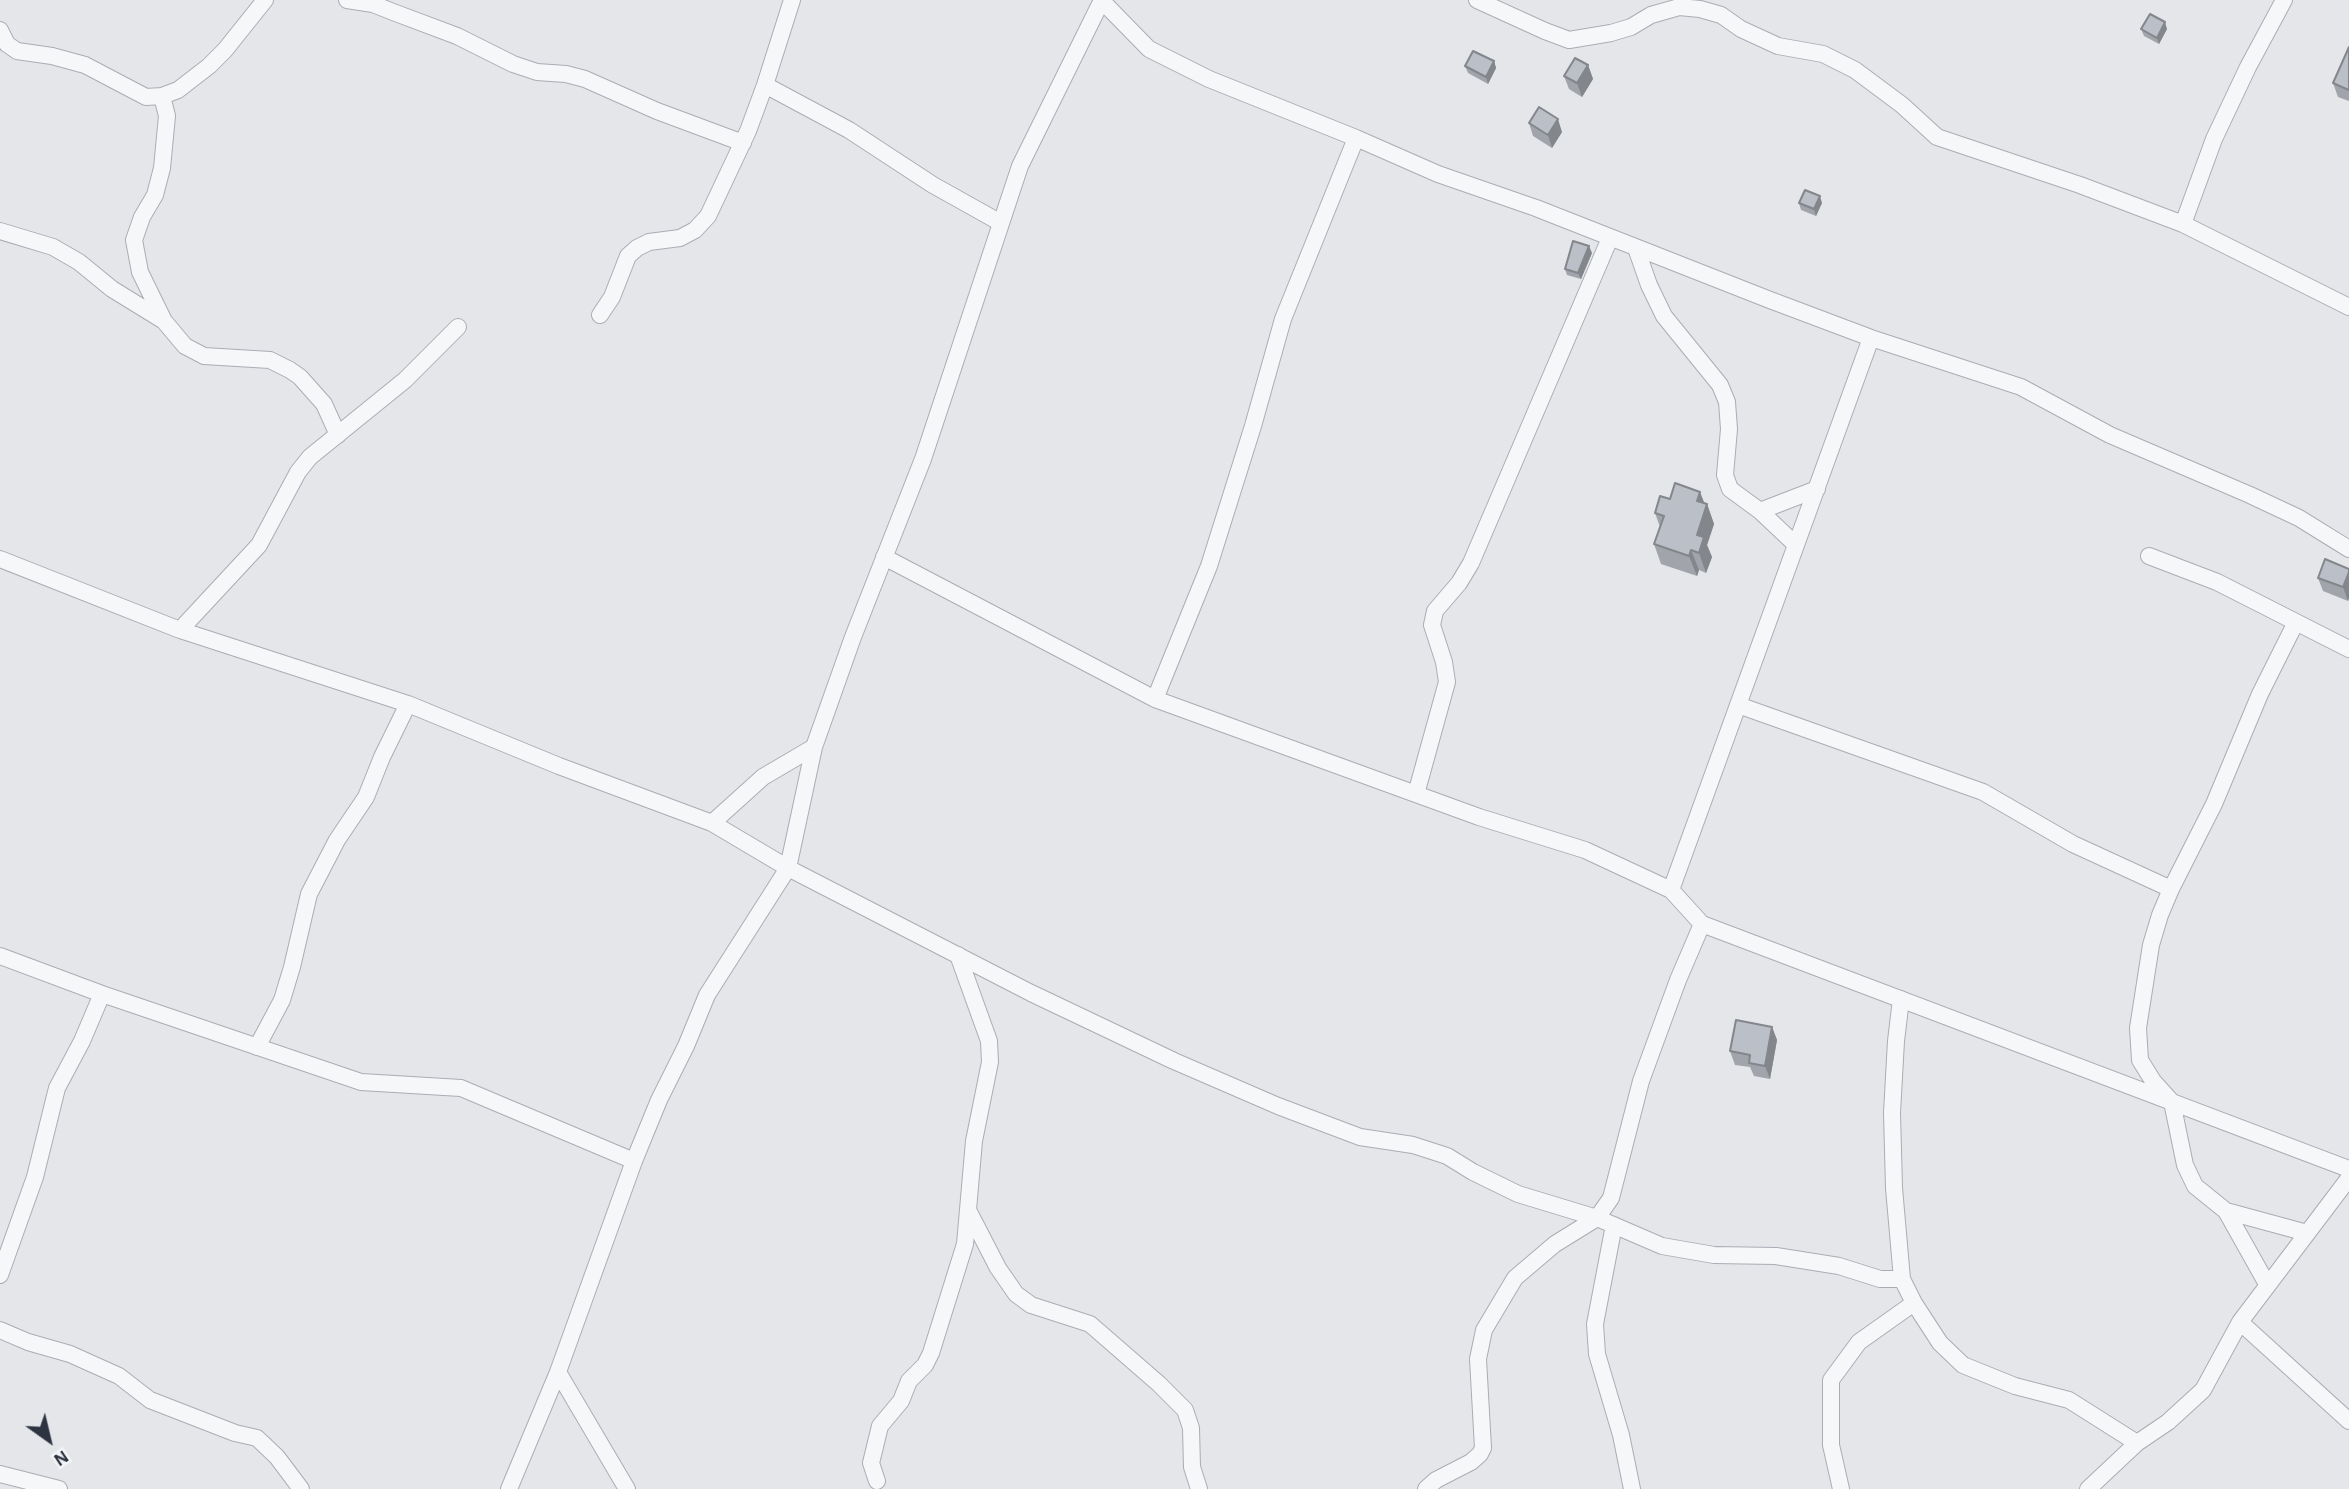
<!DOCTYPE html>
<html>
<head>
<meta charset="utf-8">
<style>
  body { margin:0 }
  #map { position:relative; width:2349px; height:1489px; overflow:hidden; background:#e4e6ea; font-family:"Alegreya Sans",sans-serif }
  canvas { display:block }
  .north { position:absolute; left:14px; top:1405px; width:70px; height:70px; -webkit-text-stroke:5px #f3f5f8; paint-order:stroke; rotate:146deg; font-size:19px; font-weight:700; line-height:28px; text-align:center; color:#2d3341 }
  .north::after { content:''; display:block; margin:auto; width:24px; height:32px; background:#2d3341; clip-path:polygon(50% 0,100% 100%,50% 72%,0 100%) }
</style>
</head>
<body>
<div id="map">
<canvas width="2349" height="1489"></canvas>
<div class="north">N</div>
</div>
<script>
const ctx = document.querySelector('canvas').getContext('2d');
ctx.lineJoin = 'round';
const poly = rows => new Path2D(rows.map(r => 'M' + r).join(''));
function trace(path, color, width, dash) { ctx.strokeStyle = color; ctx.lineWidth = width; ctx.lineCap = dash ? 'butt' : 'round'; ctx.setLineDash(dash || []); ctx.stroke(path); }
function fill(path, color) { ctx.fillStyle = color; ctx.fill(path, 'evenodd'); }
const minor = poly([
  [347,0,373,4,393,12,457,36,513,64,537,72,566,74,585,79,657,111,743,143],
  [1101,0,1149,49,1209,79,1356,138,1438,174,1536,208,1770,300,1871,338,2021,387,2110,435,2250,495,2299,518,2349,549],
  [1477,0,1545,31,1569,40,1611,33,1631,27,1651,15,1679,7,1700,9,1721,15,1741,29,1778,46,1823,54,1855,70,1902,105,1937,137,2080,185,2183,224,2349,307],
  [0,30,7,44,17,51,52,56,85,65,146,97,162,96,167,116,162,168,155,195,142,217,134,240,140,272,164,321,185,346,204,356,270,360,290,370,300,377,324,404,338,435],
  [765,85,849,130,933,185,1001,223],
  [162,96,178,90,209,66,225,50,265,0],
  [2183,224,2214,139,2248,67,2284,0],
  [0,231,53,247,79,262,112,289,164,321],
  [1636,248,1649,285,1664,316,1720,385,1727,402,1729,429,1725,475,1730,489,1760,511,1796,545],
  [600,315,612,297,628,256,637,248,649,242,680,238,695,230,708,216,748,131,765,85,792,0],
  [1760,511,1817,489],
  [2149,556,2217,582,2349,649],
  [884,557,1155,699,1479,817,1585,850,1671,890,1702,924,2349,1169],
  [0,559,180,630,408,704,559,766,712,823,788,868,1031,993,1174,1061,1278,1106,1360,1137,1413,1145,1447,1156,1473,1172,1518,1194,1597,1218,1662,1246,1714,1255,1776,1256,1839,1266,1880,1279,1902,1279,1914,1303,1940,1343,1963,1365,2015,1386,2069,1400,2137,1443],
  [180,630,259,545,298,472,310,457,405,380,458,327],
  [1155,699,1209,566,1253,426,1283,319,1356,138],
  [1738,705,1983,792,2073,844,2171,889],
  [1416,794,1447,682,1444,662,1432,625,1435,611,1459,583,1471,563,1610,238],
  [712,823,763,777,814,747],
  [1671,890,1871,338],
  [0,956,102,994,361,1082,461,1088,634,1161],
  [1901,999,1896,1041,1892,1113,1894,1188,1902,1279],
  [257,1047,282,1000,292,967,309,894,337,840,366,797,382,757,408,704],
  [968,1210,998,1268,1016,1294,1031,1305,1090,1324,1159,1384,1185,1410,1191,1428,1192,1467,1199,1489],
  [2226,1211,2307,1233],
  [1614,1225,1595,1324,1597,1354,1621,1435,1632,1489],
  [0,1275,35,1177,57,1088,82,1041,102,994],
  [2267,1284,2226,1211,2195,1186,2185,1165,2172,1102,2153,1081,2140,1060,2138,1028,2151,945,2160,915,2171,889,2214,804,2260,694,2296,622],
  [2240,1322,2349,1421],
  [0,1330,28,1342,70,1354,119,1376,150,1400,235,1433,257,1438,277,1457,301,1489],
  [558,1372,627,1489],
  [0,1474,59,1489],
  [877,1481,871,1463,880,1426,901,1401,909,1381,925,1365,931,1353,965,1244,974,1141,990,1062,989,1041,958,955],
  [509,1489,558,1372,634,1161,659,1100,686,1046,707,995,788,868,814,747,853,637,923,459,1020,166,1102,0],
  [1426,1489,1436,1480,1471,1462,1480,1454,1483,1448,1478,1359,1484,1330,1515,1278,1555,1244,1597,1218,1611,1198,1641,1081,1678,980,1702,924],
  [1841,1489,1831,1445,1831,1380,1859,1342,1914,1303],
  [2088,1489,2137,1443,2168,1422,2203,1390,2240,1322,2349,1178]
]);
const wall = poly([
  [2141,29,2167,29,2159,44,2144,36],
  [2349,47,2349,101,2338,97,2333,83],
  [1494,61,1496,68,1488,84,1468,73,1465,66],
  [1588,65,1593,79,1582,97,1569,89,1564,76],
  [1529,123,1562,132,1552,148,1533,136],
  [1799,203,1822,203,1816,216,1801,210],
  [1592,253,1581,279,1567,275,1565,269],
  [1705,504,1707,504,1714,524,1707,545,1712,557,1706,573,1699,570,1697,576,1661,564,1654,544,1660,527,1655,513],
  [2349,569,2349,598,2348,601,2323,591,2318,578],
  [1772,1027,1777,1040,1770,1079,1754,1076,1750,1067,1735,1065,1730,1051]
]);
const shadedWall = poly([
  [2165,22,2167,29,2159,44,2157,38],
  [1494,61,1496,68,1488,84,1486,77],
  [1588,65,1593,79,1582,97,1577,83],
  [1558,119,1562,132,1552,148,1548,135],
  [1820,196,1822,203,1816,216,1814,209],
  [1589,246,1592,253,1581,279,1578,273],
  [1700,492,1706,507,1707,504,1714,524,1707,545,1712,557,1706,573,1699,553,1697,535,1697,501],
  [1691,550,1699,570,1697,576,1689,556],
  [2349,572,2349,598,2348,601,2343,587],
  [1772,1027,1777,1040,1770,1079,1765,1066]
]);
const building = poly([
  [2150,14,2165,22,2157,38,2141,29,2150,14],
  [2349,47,2349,90,2333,83,2349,47],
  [1473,51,1494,61,1486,77,1465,66,1473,51],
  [1575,58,1588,65,1577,83,1564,76,1575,58],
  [1539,107,1558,119,1548,135,1529,123,1539,107],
  [1805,190,1820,196,1814,209,1799,203,1805,190],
  [1573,241,1589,246,1578,273,1565,269,1573,241],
  [1675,483,1700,492,1697,501,1707,504,1697,535,1704,537,1699,553,1691,550,1689,556,1654,544,1664,516,1655,513,1660,496,1670,499,1675,483],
  [2325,559,2349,569,2349,572,2343,587,2318,578,2325,559],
  [1736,1020,1772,1027,1765,1066,1749,1063,1750,1055,1730,1051,1736,1020]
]);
trace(minor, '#a9adb4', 18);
trace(minor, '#f6f7f9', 16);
fill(wall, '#a1a4ab');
fill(shadedWall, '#83868b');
fill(building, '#bbbfc7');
trace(building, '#83868b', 2);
</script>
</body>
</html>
